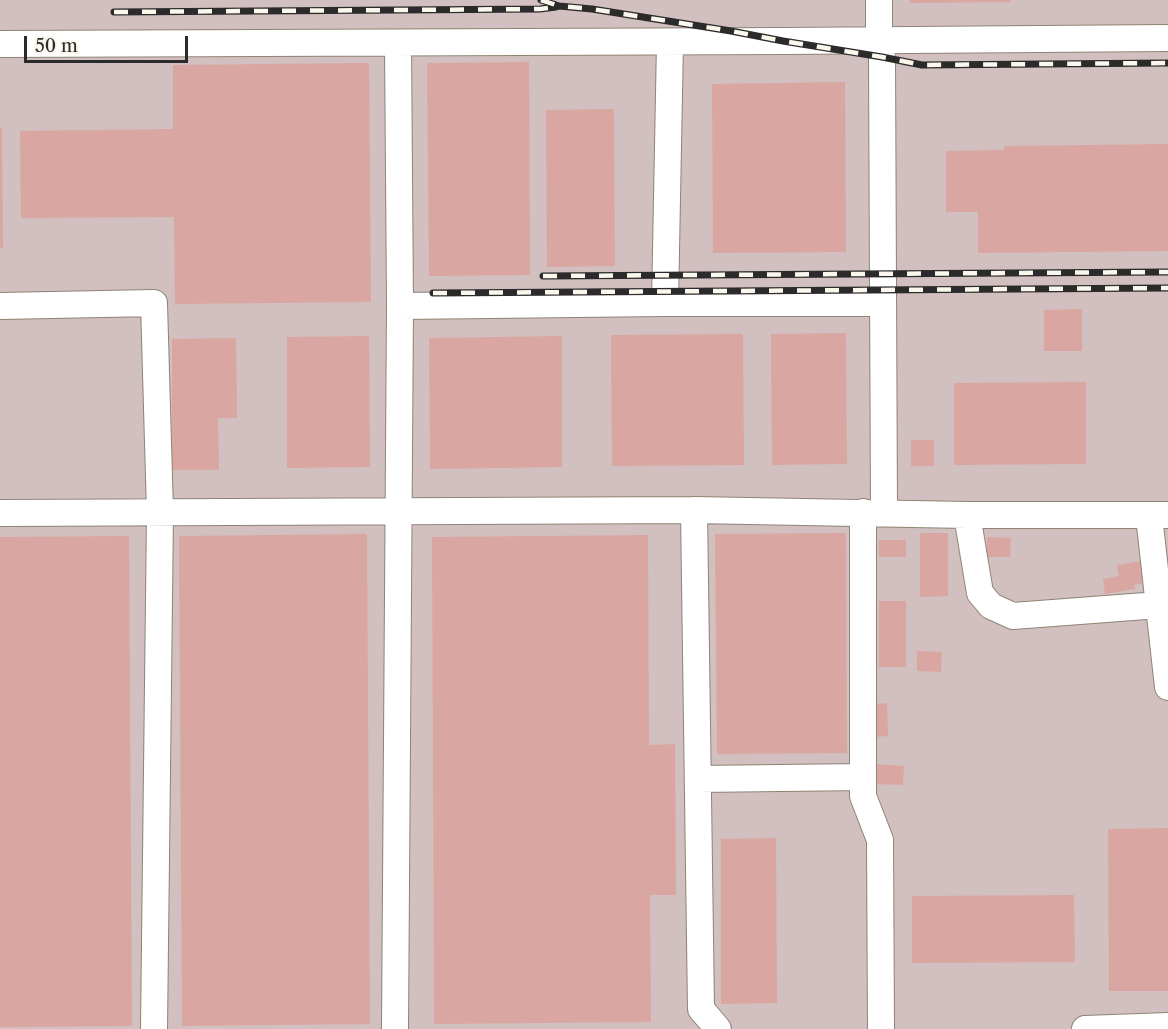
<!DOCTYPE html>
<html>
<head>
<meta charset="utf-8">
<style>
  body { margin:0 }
  #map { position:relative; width:1168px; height:1029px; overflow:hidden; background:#f0ddbd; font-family:"Libre Caslon Text",serif }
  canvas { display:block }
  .scale { position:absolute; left:24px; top:36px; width:164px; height:27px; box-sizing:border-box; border:3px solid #2b2b2b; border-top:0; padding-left:8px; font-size:18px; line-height:21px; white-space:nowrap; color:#2b2b2b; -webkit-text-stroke:4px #fbf7ec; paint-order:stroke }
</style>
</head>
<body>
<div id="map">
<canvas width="1168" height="1029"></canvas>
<div class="scale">50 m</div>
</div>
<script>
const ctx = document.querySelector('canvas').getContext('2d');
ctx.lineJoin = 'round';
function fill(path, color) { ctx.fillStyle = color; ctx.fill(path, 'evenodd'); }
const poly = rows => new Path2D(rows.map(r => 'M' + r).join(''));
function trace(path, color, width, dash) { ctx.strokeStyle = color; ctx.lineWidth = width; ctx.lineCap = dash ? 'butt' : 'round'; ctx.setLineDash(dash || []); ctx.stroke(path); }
const industrial = poly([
  [0,0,1168,0,1168,1029,0,1029]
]);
const building = poly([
  [910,0,1011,0,1011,2,910,3],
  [529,62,530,275,429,276,427,63],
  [369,63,371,302,175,304,174,217,21,218,20,131,173,129,173,65],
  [845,82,846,252,713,253,712,84],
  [614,109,615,266,547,267,546,110],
  [0,128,2,128,3,248,0,248],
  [1168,144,1168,251,978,253,978,212,946,212,946,151,1004,150,1004,146],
  [1082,309,1082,351,1044,351,1044,310],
  [846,333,847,464,772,465,771,334],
  [743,334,744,465,612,466,611,335],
  [369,336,370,467,287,468,287,337],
  [562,336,562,467,430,469,429,338],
  [236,338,237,418,218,418,219,470,172,470,172,339],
  [1086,382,1086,464,954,465,954,383],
  [911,440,934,440,934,466,911,466],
  [846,533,847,753,717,754,715,534],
  [920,533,948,533,948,596,920,597],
  [367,534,370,1024,182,1026,179,536],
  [648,535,649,745,675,744,676,895,650,895,651,1022,434,1024,432,537],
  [129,536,132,1026,0,1027,0,537],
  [987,537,1011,538,1010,557,987,557],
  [879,540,906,540,906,557,879,557],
  [1141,561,1145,583,1134,585,1135,589,1105,594,1103,579,1119,576,1117,565],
  [879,601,906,601,906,667,879,667],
  [917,651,942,652,941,672,917,671],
  [887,703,888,736,874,737,874,704],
  [876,764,904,766,903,785,875,784],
  [1168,828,1168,991,1109,991,1108,829],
  [776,838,777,1003,721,1004,721,839],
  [1074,895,1075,962,912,963,912,896]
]);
const minor = poly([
  [879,0,879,41,882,57,884,512],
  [0,44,783,41,1168,38],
  [665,303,670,42],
  [0,306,154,303,160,512,154,1029],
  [400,306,665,303,883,303],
  [694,510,701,1009,718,1029],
  [863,512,863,796,880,840,881,1029],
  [0,513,694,510,967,515,1168,515],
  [967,515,980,593,991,606,1013,616,1159,605],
  [1149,516,1168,687],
  [698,779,863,777],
  [395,1029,400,306,398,43],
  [1085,1029,1168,1026]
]);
const rail = poly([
  [541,0,559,6,592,9,731,31,783,41,882,57,922,65,1168,63],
  [114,12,540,9,556,7],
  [543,276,1168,272],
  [433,293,1168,288]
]);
fill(industrial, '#d2bfc0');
fill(building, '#daa6a1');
trace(minor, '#8e8474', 28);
trace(minor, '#fff', 26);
trace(rail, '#2b2b2b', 7);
trace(rail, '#fbf7ec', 4.5, [14]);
</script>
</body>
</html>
